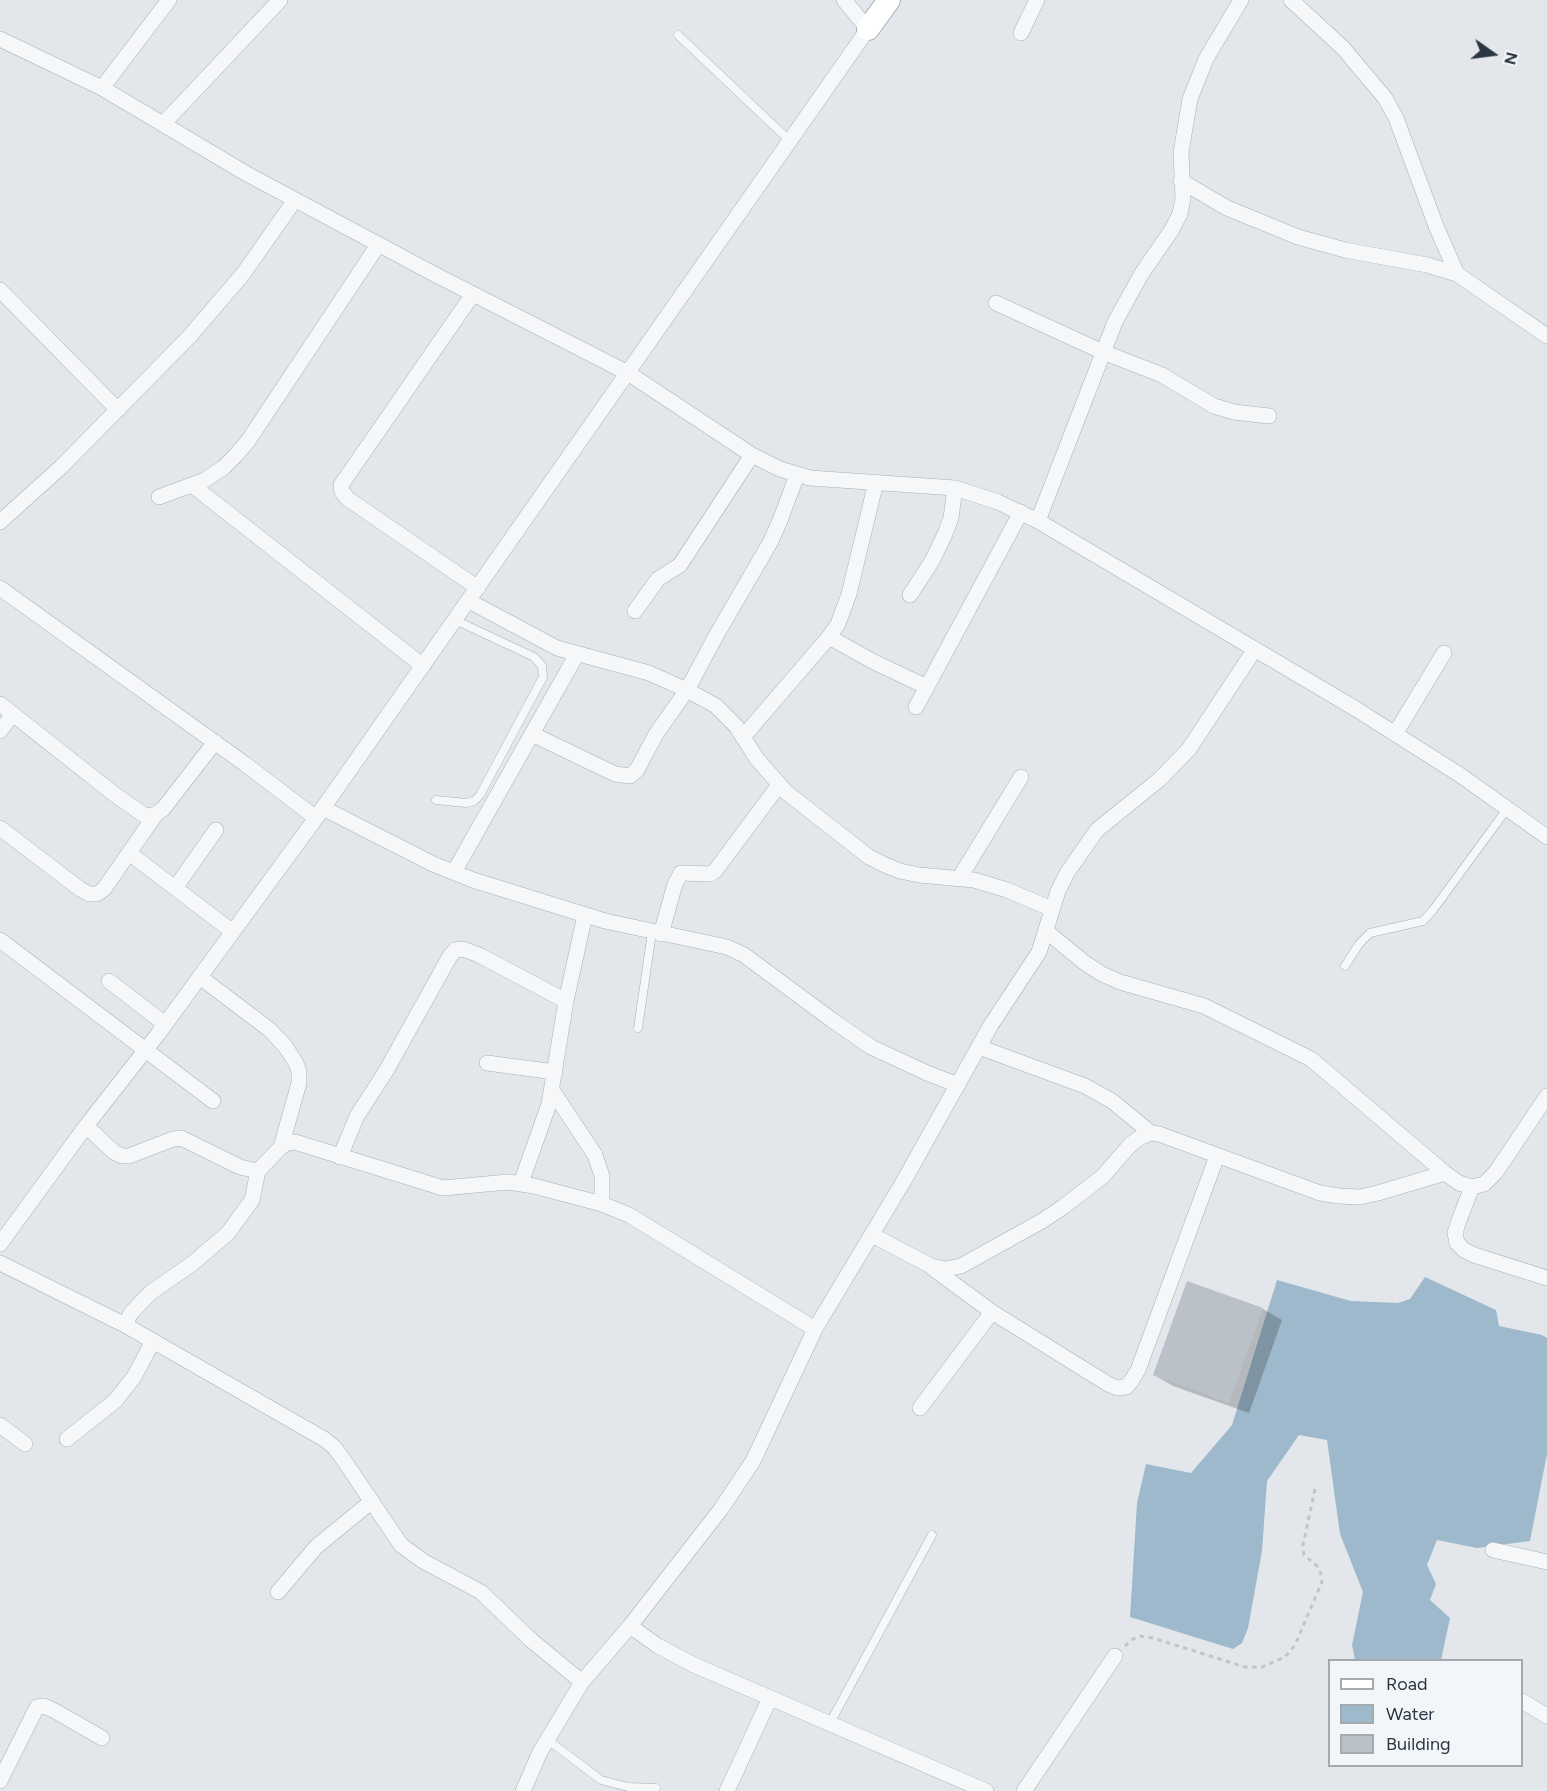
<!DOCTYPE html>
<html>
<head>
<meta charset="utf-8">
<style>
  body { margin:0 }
  #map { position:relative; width:1547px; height:1791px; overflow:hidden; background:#e3e7eb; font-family:Figtree,sans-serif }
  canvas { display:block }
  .legend { position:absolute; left:1328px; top:1659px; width:195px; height:108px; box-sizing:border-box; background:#f2f6f8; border:2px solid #a2aab0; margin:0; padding:8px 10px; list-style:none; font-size:18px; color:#2a3743 }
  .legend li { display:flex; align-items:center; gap:12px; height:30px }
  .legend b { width:30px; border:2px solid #a2aab0 }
  .north { position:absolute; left:1463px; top:24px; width:60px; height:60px; -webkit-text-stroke:4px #f2f6f8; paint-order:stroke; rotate:104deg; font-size:16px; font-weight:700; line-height:24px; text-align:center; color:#2a3743 }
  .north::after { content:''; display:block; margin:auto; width:21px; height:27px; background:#2a3743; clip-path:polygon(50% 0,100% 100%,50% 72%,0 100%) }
</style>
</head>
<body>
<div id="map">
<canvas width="1547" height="1791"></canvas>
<ul class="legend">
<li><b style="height:8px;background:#fff"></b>Road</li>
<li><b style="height:16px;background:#9eb9cb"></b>Water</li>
<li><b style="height:16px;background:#bac1c8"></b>Building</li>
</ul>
<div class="north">N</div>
</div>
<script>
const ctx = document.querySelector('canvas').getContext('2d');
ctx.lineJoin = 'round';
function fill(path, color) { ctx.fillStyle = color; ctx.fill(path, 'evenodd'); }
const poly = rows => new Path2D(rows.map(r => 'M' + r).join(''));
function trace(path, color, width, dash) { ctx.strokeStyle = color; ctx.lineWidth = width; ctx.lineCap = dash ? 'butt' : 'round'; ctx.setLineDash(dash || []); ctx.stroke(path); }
const water = poly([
  [1425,1277,1496,1310,1499,1326,1542,1335,1547,1338,1547,1454,1530,1541,1477,1548,1437,1540,1427,1565,1436,1584,1430,1600,1450,1618,1441,1660,1355,1660,1352,1645,1363,1592,1340,1534,1327,1440,1299,1435,1267,1481,1262,1551,1248,1628,1242,1643,1233,1649,1130,1617,1137,1503,1146,1464,1191,1473,1232,1425,1277,1280,1351,1301,1398,1303,1410,1299]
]);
const shadow = poly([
  [1188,1282,1263,1309,1282,1320,1249,1413,1173,1386,1154,1375]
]);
const building = poly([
  [1187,1281,1263,1308,1229,1403,1153,1375]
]);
const path = poly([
  [1125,1646,1131,1640,1140,1636,1153,1638,1245,1667,1262,1667,1285,1657,1295,1645,1322,1582,1321,1574,1317,1566,1304,1555,1303,1545,1315,1489]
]);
const lane = poly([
  [678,35,790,141],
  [436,800,466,803,474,801,480,795,543,677,542,666,534,657,455,620],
  [1345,966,1359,944,1370,933,1423,921,1433,910,1507,809],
  [638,1028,652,932],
  [830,1723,932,1535],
  [548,1740,601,1780,628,1787,656,1788]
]);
const street = poly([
  [1291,0,1343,48,1385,98,1396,118,1436,226,1457,274],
  [1021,33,1037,0],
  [0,39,102,88,247,174,434,274,628,373,752,455,780,469,810,478,955,488,998,502,1038,521,1356,709,1460,775,1547,837],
  [102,88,169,0],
  [163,124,280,0],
  [1181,181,1227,208,1298,237,1345,250,1427,265,1457,274,1547,336],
  [0,290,118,410],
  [473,294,341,485,342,492,348,499,478,588],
  [996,303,1103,352,1162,375,1214,406,1234,412,1269,416],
  [192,485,423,666],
  [159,497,205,480,224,467,236,455,248,441,378,245],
  [1038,521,1115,322,1142,273,1171,231,1180,214,1183,198,1181,152,1190,99,1206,59,1241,0],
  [0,522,61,467,189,337,243,274,295,200],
  [0,588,245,764,316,818],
  [910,595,932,561,945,534,951,518,955,488],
  [469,601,557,648,649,673,687,690,716,706,736,726,757,759,786,792,869,857,885,865,900,871,919,875,974,880,1007,890,1052,909],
  [635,611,658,579,680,565,752,455],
  [829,637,874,662,927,687],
  [0,704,114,794,144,815,153,816,163,809,215,742],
  [916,707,1021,512],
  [0,731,13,714],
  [532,734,615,774,630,776,637,770,656,734,687,690,717,634,771,541,781,518,797,475],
  [1395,734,1444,653],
  [743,737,829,637,838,624,849,594,876,482],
  [323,808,433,864,473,880,605,921,727,947,744,955,832,1020,871,1047,927,1073,958,1085],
  [0,828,80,889,89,894,97,894,104,889,156,814],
  [129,853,233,932],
  [454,872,577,654],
  [960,877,1021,777],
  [175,888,216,830],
  [1047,932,1085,963,1102,974,1120,982,1204,1006,1311,1059,1445,1173,1459,1183,1472,1187,1484,1184,1496,1172,1547,1096],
  [661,934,675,884,681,873,710,874,715,871,779,785],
  [0,940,213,1101],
  [200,977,270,1030,285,1046,296,1063,299,1072,299,1083,281,1147],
  [109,981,165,1024],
  [979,1047,1085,1086,1112,1101,1151,1133],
  [487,1063,555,1072],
  [552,1090,595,1155,602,1176,602,1204],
  [86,1126,114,1152,122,1156,129,1156,173,1139,181,1138,240,1167,258,1171,281,1147,287,1143,295,1142,443,1188,508,1182,534,1186,602,1204,629,1215,815,1329],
  [340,1157,357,1116,386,1071,450,956,455,950,463,949,479,955,566,1001],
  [521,1183,549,1104,566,1001,585,915],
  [1472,1187,1458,1223,1455,1233,1457,1243,1464,1250,1474,1255,1547,1278],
  [872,1235,931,1266,946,1269,961,1266,1042,1221,1063,1207,1102,1177,1131,1144,1141,1137,1151,1133,1159,1134,1320,1193,1339,1196,1360,1197,1378,1193,1445,1173],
  [0,1244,86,1126,158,1034,316,818,868,29,844,0],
  [0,1263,125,1325,324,1439,334,1447,343,1459,401,1545,423,1561,481,1592,531,1640,582,1682],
  [931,1267,992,1312,1108,1384,1117,1388,1126,1387,1132,1380,1138,1370,1217,1156],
  [125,1325,131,1313,150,1293,193,1263,228,1233,252,1200,258,1171],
  [920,1408,992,1312],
  [0,1425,25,1444],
  [67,1439,115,1401,134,1377,153,1341],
  [1493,1550,1547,1562],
  [278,1592,316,1547,372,1501],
  [630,1626,658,1646,694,1665,986,1791],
  [1522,1701,1547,1716],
  [0,1781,37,1707,44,1706,55,1711,102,1738],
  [523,1791,540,1752,582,1682,630,1626,721,1509,753,1461,815,1329,902,1184,991,1025,1039,952,1058,891,1067,873,1097,830,1160,779,1189,749,1255,649],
  [727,1791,770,1698],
  [1024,1791,1115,1656]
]);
const secondary = poly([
  [868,29,889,0]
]);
fill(water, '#9eb9cb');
fill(shadow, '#0003');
fill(building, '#bac1c8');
trace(lane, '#a8afb5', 9);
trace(street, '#a8afb5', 16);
trace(secondary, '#a8afb5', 24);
trace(path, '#c0c5ca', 3, [4.5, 4.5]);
trace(lane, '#f5f7f9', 8);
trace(street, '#f5f7f9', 15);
trace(secondary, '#fff', 22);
</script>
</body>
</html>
